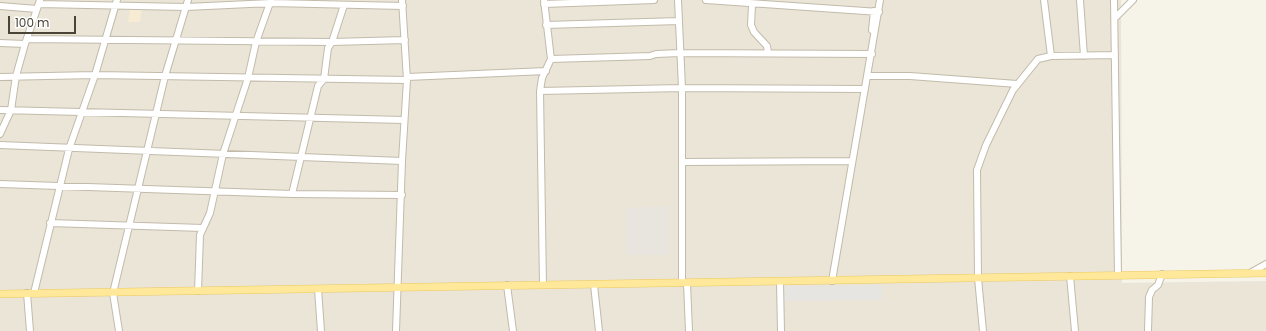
<!DOCTYPE html>
<html>
<head>
<meta charset="utf-8">
<style>
  body { margin:0 }
  #map { position:relative; width:1266px; height:331px; overflow:hidden; background:#f6f3e9; font-family:Poppins,sans-serif }
  canvas { display:block }
  .scale { position:absolute; left:8px; top:16px; width:68px; height:18px; box-sizing:border-box; border:2px solid #4a4437; border-top:0; padding-left:5px; font-size:12px; line-height:14px; white-space:nowrap; color:#4a4437; -webkit-text-stroke:3px #fff; paint-order:stroke }
</style>
</head>
<body>
<div id="map">
<canvas width="1266" height="331"></canvas>
<div class="scale">100 m</div>
</div>
<script>
const ctx = document.querySelector('canvas').getContext('2d');
ctx.lineJoin = 'round';
function fill(path, color) { ctx.fillStyle = color; ctx.fill(path, 'evenodd'); }
const poly = rows => new Path2D(rows.map(r => 'M' + r).join(''));
function trace(path, color, width, dash) { ctx.strokeStyle = color; ctx.lineWidth = width; ctx.lineCap = dash ? 'butt' : 'round'; ctx.setLineDash(dash || []); ctx.stroke(path); }
const residential = poly([
  [0,0,1121,0,1122,283,1266,281,1266,331,0,331]
]);
const commercial = poly([
  [142,8,140,22,128,22,130,9]
]);
const industrial = poly([
  [669,206,669,255,626,255,626,208]
]);
const parking = poly([
  [882,285,882,300,785,301,785,286]
]);
const minor = poly([
  [678,0,682,88,682,283],
  [706,0,879,12],
  [1044,0,1051,56],
  [1080,0,1084,56],
  [1114,0,1118,275],
  [39,4,186,7,271,3,403,6],
  [544,4,654,0],
  [752,5,751,25,754,32,767,46,768,53],
  [0,6,37,9],
  [1115,18,1133,0],
  [546,25,679,21],
  [872,30,874,11],
  [27,39,332,42,405,40],
  [0,43,25,44],
  [551,59,650,56,656,54,680,53,872,54],
  [868,76,910,76,1017,84],
  [0,77,95,75,407,80],
  [407,77,546,71],
  [540,91,682,88,865,89],
  [0,110,404,120],
  [0,134,11,110,16,76,25,44,40,0],
  [0,145,402,161],
  [682,162,852,161],
  [0,184,292,194,402,195],
  [292,194,318,86,324,79,328,48,332,42,344,5],
  [50,223,203,228],
  [1250,273,1266,264],
  [1070,276,1075,331],
  [832,281,880,0],
  [780,282,781,331],
  [687,283,689,331],
  [507,285,513,331],
  [543,285,540,91,542,78,551,59,544,0],
  [594,285,599,331],
  [318,289,321,331],
  [198,291,200,235,210,213,223,154,248,78,256,42,271,0],
  [27,293,30,331],
  [34,293,69,149,95,75,117,0],
  [119,331,113,293,165,76,188,0],
  [396,331,402,161,407,80,402,0],
  [983,331,978,278,977,170,986,145,1013,90,1038,59,1051,56,1115,55],
  [1148,331,1149,297,1152,290,1158,285,1162,274]
]);
const major = poly([
  [0,294,1266,273]
]);
fill(residential, '#eae5d7');
fill(commercial, '#f8ebd4');
fill(industrial, '#e8e4de');
fill(parking, '#e7e5e1');
trace(minor, '#c2bbab', 8);
trace(major, '#ecca61', 8);
trace(minor, '#fff', 6);
trace(major, '#ffe899', 7);
</script>
</body>
</html>
